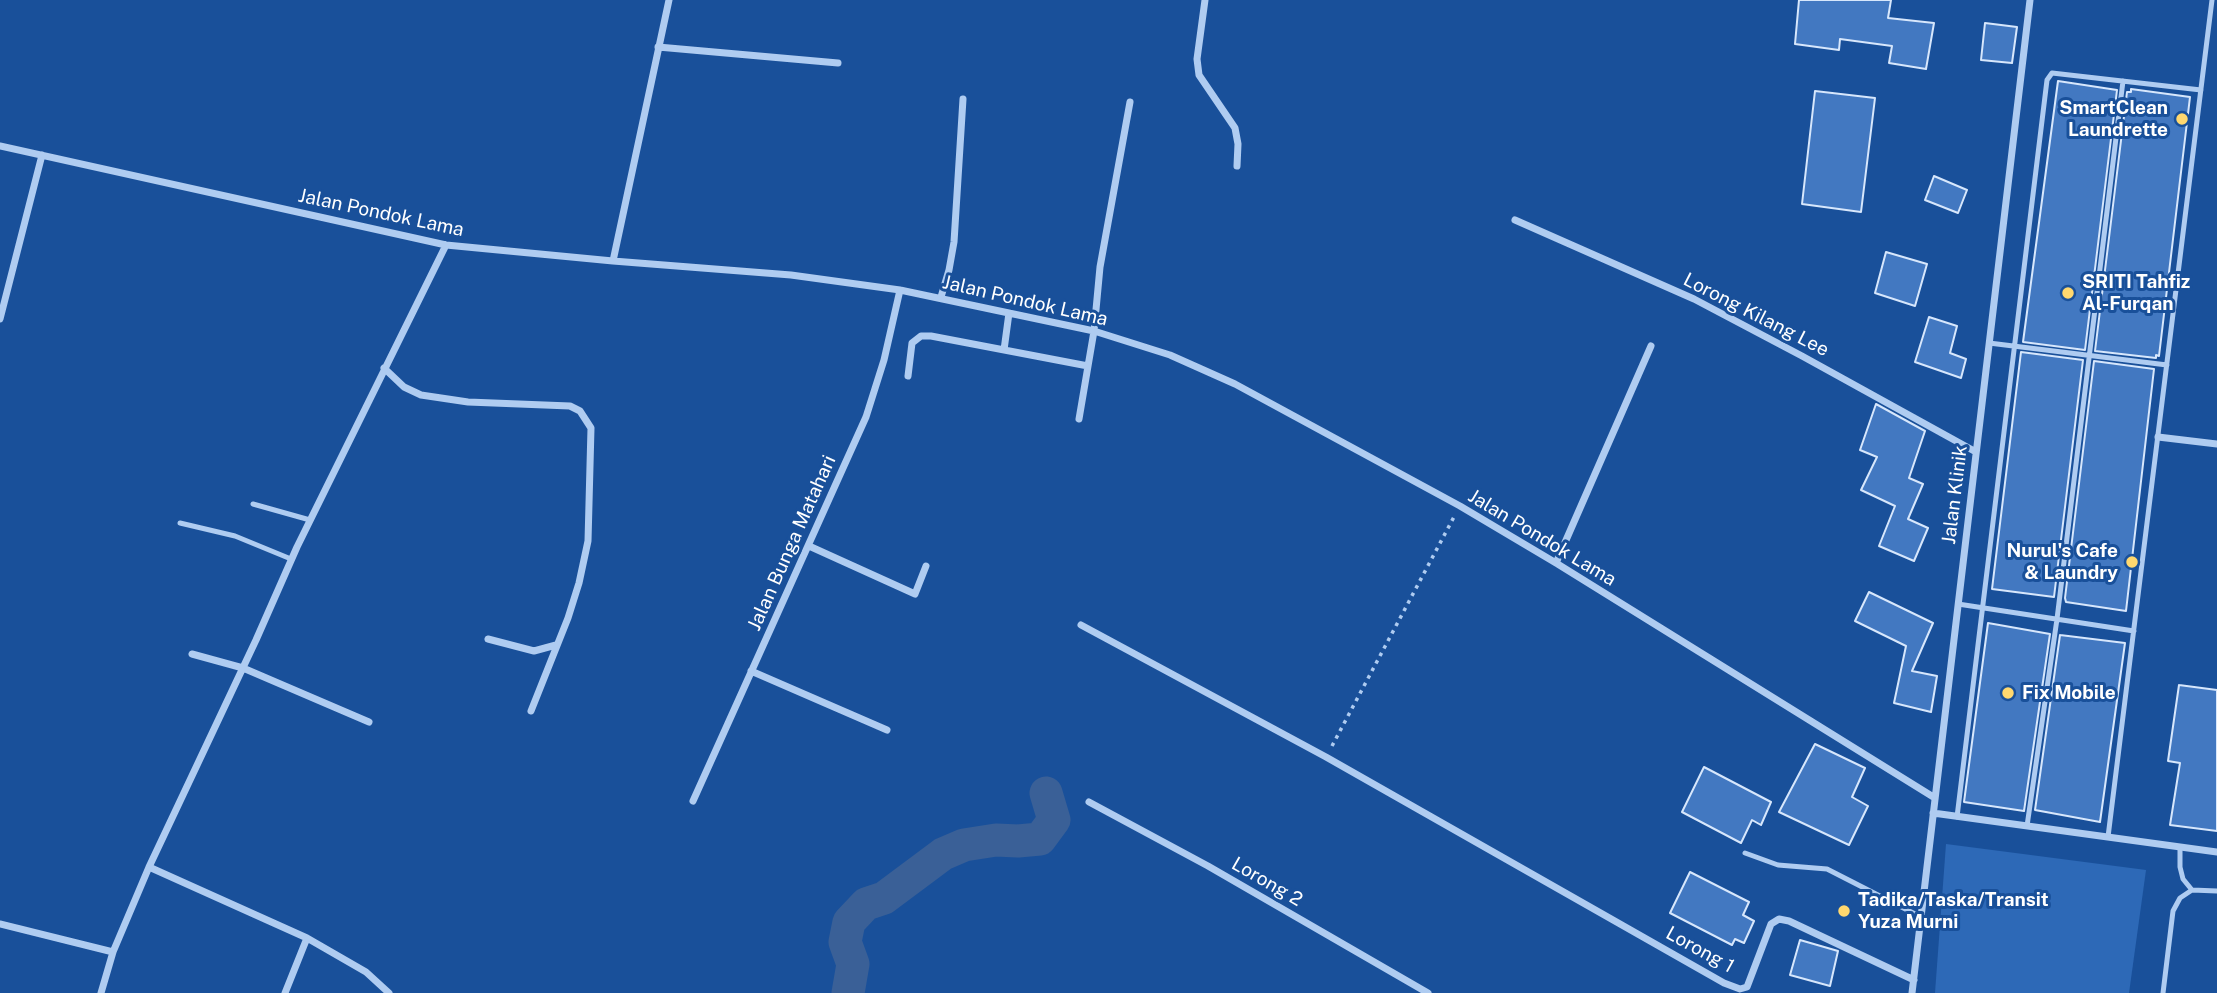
<!DOCTYPE html>
<html>
<head>
<meta charset="utf-8">
<style>
  body { margin:0 }
  canvas { display:block; background:#19509a }
</style>
</head>
<body>
<canvas width="2217" height="993"></canvas>
<script>
const ctx = document.querySelector('canvas').getContext('2d');
ctx.lineJoin = 'round';
function fill(path, color) { ctx.fillStyle = color; ctx.fill(path, 'evenodd'); }
const poly = rows => new Path2D(rows.map(r => 'M' + r).join(''));
function trace(path, color, width, dash) { ctx.strokeStyle = color; ctx.lineWidth = width; ctx.lineCap = dash ? 'butt' : 'round'; ctx.setLineDash(dash || []); ctx.stroke(path); }
function write(font, color, halo, rows, align = 'center') {
  ctx.font = font + ' "Public Sans",sans-serif'; ctx.lineWidth = 6; ctx.setLineDash([]); ctx.textBaseline = 'middle'; ctx.strokeStyle = halo; ctx.fillStyle = color; for (const [text, x, y, turn = 0] of rows) {
    ctx.save(); ctx.translate(x, y); ctx.rotate((+turn || 0) * Math.PI / 180); ctx.textAlign = isNaN(turn) ? turn : align; if (halo) ctx.strokeText(text, 0, 0); ctx.fillText(text, 0, 0); ctx.restore();
  }
}
const green = poly([
  [1946,844,2146,870,2129,993,1935,993]
]);
const river = poly([
  [848,993,853,964,845,942,849,922,866,904,884,898,943,854,964,845,996,840,1018,841,1040,839,1054,820,1046,793]
]);
const building = poly([
  [1799,0,1891,0,1888,18,1934,23,1926,69,1889,63,1892,46,1840,39,1839,50,1795,44,1799,0],
  [1985,23,2017,27,2012,63,1981,60,1985,23],
  [2058,81,2117,90,2085,350,2023,342,2058,81],
  [2131,89,2190,97,2159,356,2156,355,2156,358,2095,351,2127,92,2131,92,2131,89],
  [1815,91,1875,98,1861,212,1802,204,1815,91],
  [1934,176,1967,190,1958,213,1925,200,1934,176],
  [1886,252,1927,264,1915,306,1875,293,1886,252],
  [1929,317,1957,326,1950,353,1966,359,1961,378,1915,362,1929,317],
  [2021,352,2083,360,2054,597,1992,589,2021,352],
  [2094,361,2154,369,2126,611,2066,602,2065,598,2094,361],
  [1876,404,1925,431,1909,478,1923,484,1908,519,1928,528,1914,561,1879,546,1895,506,1861,490,1877,457,1860,450,1876,404],
  [1869,592,1933,623,1912,671,1937,676,1931,712,1894,703,1906,646,1855,621,1869,592],
  [1988,623,2050,634,2024,811,1964,802,1988,623],
  [2060,635,2125,643,2100,822,2035,810,2060,635],
  [2179,685,2217,690,2217,831,2170,825,2180,763,2168,761,2179,685],
  [1815,744,1865,768,1852,797,1868,806,1849,845,1779,812,1815,744],
  [1704,767,1771,802,1761,825,1752,820,1741,843,1682,812,1704,767],
  [1690,872,1749,902,1743,915,1754,921,1744,943,1735,939,1732,945,1670,913,1690,872],
  [1800,940,1838,951,1830,986,1790,975,1800,940]
]);
const path = poly([
  [1332,746,1455,515]
]);
const service = poly([
  [1989,343,2167,365],
  [253,504,310,520],
  [180,523,235,536,291,559],
  [1958,604,2134,631],
  [1957,817,2047,80,2052,73,2201,90],
  [2027,826,2057,619,2123,81],
  [2108,837,2212,0],
  [2180,847,2180,867,2183,879,2192,890],
  [1745,853,1778,865,1827,869,1921,917],
  [2163,993,2173,911,2180,898,2192,890,2217,891]
]);
const minor = poly([
  [1205,0,1197,59,1199,75,1235,128,1238,144,1237,166],
  [658,47,838,63],
  [0,146,446,245,613,261,791,275,900,290,1094,331,1170,355,1235,384,1460,506,1556,563,1935,798],
  [1515,220,1694,299,1802,356,1976,452],
  [613,261,669,0],
  [941,297,949,270,954,242,963,99],
  [0,319,42,155],
  [1004,350,1009,313],
  [384,368,404,387,421,395,468,402,570,406,580,411,591,428,588,541,579,583,568,618,531,711],
  [908,376,912,343,921,336,931,336,1088,366],
  [1079,419,1094,331,1100,267,1130,102],
  [2158,437,2217,444],
  [809,546,915,594,926,566],
  [1556,563,1651,346],
  [1081,625,1326,757,1724,983,1740,989,1747,987,1771,924,1779,919,1789,921,1914,980],
  [488,639,534,651,556,645],
  [192,654,243,668,369,722],
  [751,671,887,730],
  [693,801,866,417,884,360,900,290],
  [1089,802,1208,866,1428,993],
  [1933,813,2217,852],
  [149,867,307,938,366,972,389,993],
  [0,924,113,952],
  [101,993,113,952,149,867,256,640,297,547,446,245],
  [285,993,307,938],
  [1912,993,2030,0]
]);
const markers = [
  [2182,119,7,"#ffd86f"],
  [2068,293,7,"#ffd86f"],
  [2132,562,7,"#ffd86f"],
  [2008,693,7,"#ffd86f"],
  [1844,911,7,"#ffd86f"]
];
const poiNames = [
  ["SmartClean",2168,108,"right"],
  ["Laundrette",2168,130,"right"],
  ["SRITI Tahfiz",2082,282],
  ["Al-Furqan",2082,304],
  ["Nurul's Cafe",2118,551,"right"],
  ["& Laundry",2118,573,"right"],
  ["Fix Mobile",2022,693],
  ["Tadika/Taska/Transit",1858,900],
  ["Yuza Murni",1858,922]
];
const streetNames = [
  ["Jalan Pondok Lama",381,213,12],
  ["Jalan Pondok Lama",1025,301,13],
  ["Lorong Kilang Lee",1756,315,27],
  ["Jalan Klinik",1955,495,-83],
  ["Jalan Pondok Lama",1542,538,31],
  ["Jalan Bunga Matahari",792,543,-66],
  ["Lorong 2",1267,882,30],
  ["Lorong 1",1700,950,29]
];
fill(green, '#2d69b7');
trace(river, '#3a6097', 33);
fill(building, '#4278c1');
trace(building, '#d7e7fc', 2);
trace(path, '#afccf1', 3.5, [3.5, 5]);
trace(service, '#afccf1', 5);
trace(minor, '#afccf1', 7);
for (const [x, y, r, color] of markers) { const dot = new Path2D(); dot.arc(x, y, r, 0, 2 * Math.PI); ctx.fillStyle = color; ctx.fill(dot); trace(dot, '#19509a', 2.5); }
write('bold 19px', '#fff', '#19509a', poiNames, 'left');
write('19px', '#fff', '#19509a', streetNames);
</script>
</body>
</html>
